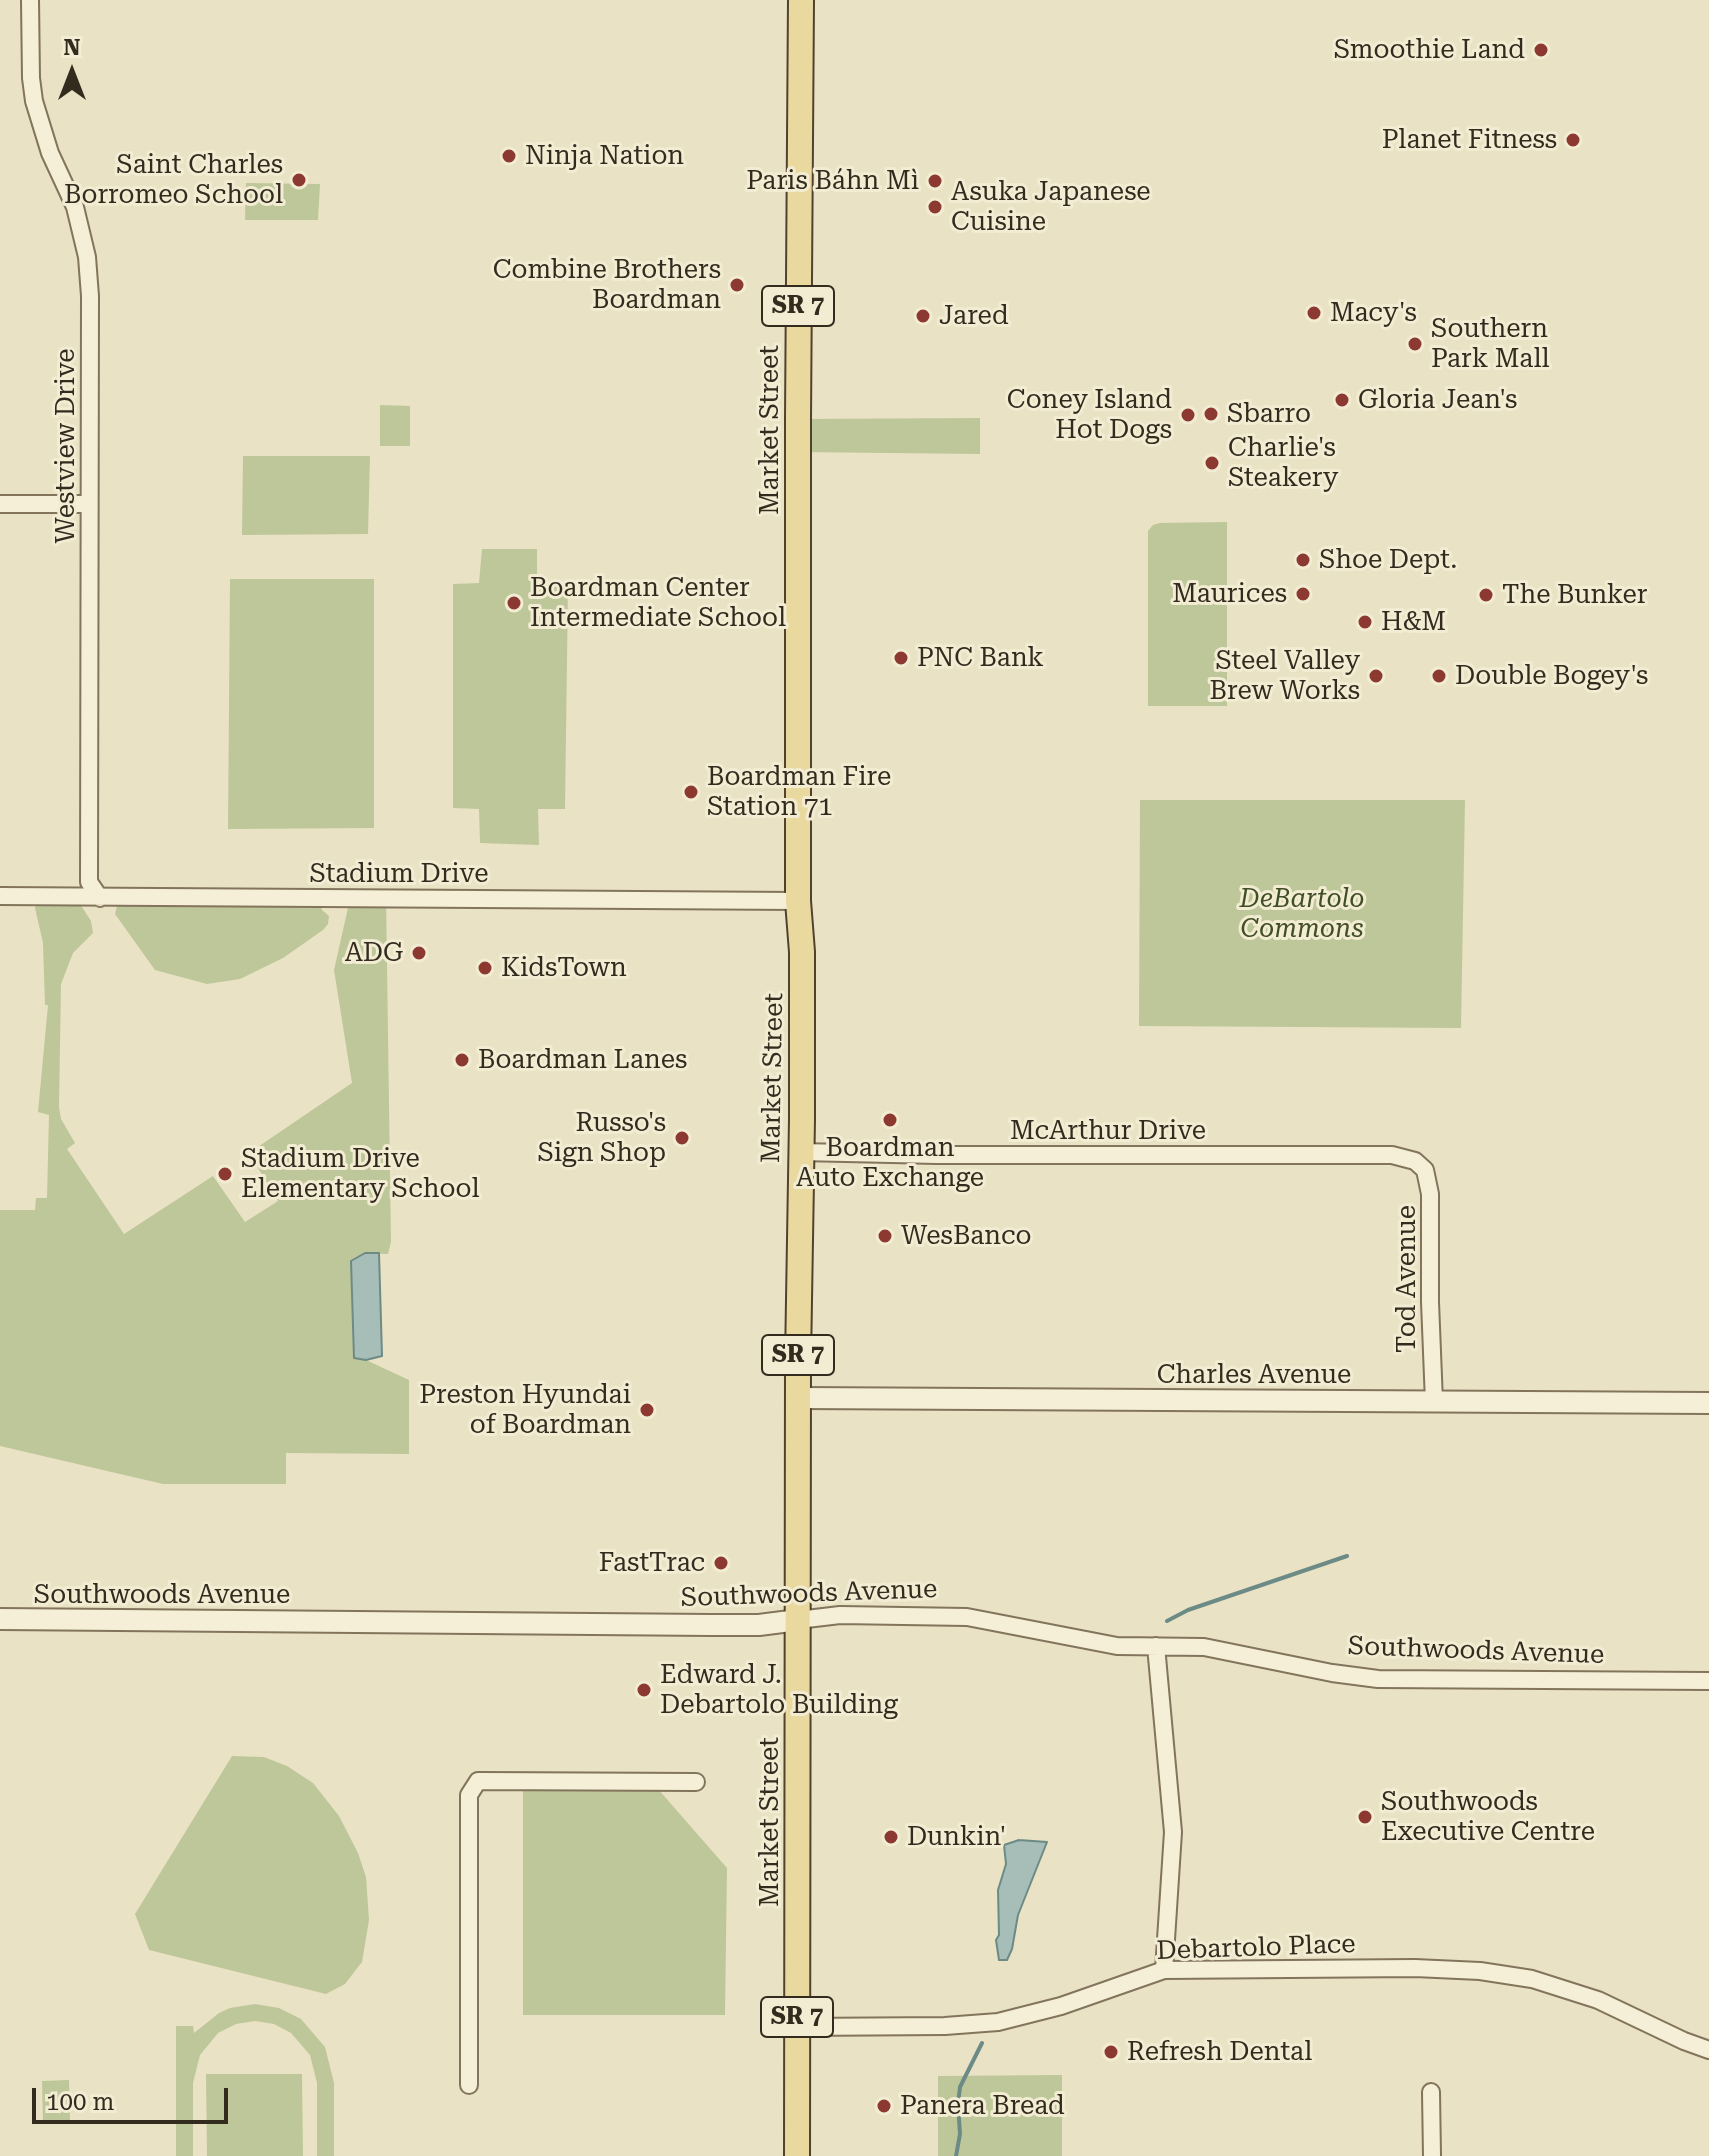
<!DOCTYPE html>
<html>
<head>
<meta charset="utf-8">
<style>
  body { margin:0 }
  #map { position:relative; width:1709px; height:2156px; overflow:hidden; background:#eae2c4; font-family:"Roboto Serif",serif }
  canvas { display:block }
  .north { position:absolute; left:32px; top:32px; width:80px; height:80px; -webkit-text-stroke:6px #f2ecd3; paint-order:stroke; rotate:0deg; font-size:22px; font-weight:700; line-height:32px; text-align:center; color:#342b1f }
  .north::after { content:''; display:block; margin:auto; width:28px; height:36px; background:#342b1f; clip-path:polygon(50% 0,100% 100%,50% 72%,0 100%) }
  .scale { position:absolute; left:32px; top:2088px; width:196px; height:36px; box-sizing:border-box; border:4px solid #342b1f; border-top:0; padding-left:10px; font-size:24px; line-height:28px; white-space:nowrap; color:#342b1f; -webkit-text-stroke:6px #f2ecd3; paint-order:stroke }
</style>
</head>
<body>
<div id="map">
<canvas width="1709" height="2156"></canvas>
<div class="north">N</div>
<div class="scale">100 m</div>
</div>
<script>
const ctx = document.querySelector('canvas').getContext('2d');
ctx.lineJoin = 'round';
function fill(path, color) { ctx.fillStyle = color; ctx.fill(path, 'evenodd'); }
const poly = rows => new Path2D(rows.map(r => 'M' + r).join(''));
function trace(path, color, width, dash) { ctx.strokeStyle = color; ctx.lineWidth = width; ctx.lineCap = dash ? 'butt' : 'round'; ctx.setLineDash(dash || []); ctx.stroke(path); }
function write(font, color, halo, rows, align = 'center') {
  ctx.font = font + ' "Roboto Serif",serif'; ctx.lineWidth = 6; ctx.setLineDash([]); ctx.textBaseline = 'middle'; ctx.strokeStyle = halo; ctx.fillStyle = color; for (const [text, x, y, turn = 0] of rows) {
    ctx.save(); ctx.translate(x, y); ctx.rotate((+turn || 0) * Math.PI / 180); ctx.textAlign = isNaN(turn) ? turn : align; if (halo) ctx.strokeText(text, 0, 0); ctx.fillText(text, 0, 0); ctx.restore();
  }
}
const green = poly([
  [246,183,320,184,318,220,245,220],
  [380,405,410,406,410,446,380,446],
  [980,418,980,454,798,452,798,419],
  [243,456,370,456,368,534,242,535],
  [1227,522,1227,706,1148,706,1148,531,1153,525,1160,523],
  [482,549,537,549,537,584,568,585,565,809,538,809,539,845,480,843,479,809,453,808,453,584,479,583],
  [230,579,374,579,374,828,228,829],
  [1140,800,1465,800,1461,1028,1139,1026],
  [39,896,80,898,82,907,91,921,93,933,73,953,61,984,59,1107,61,1119,75,1143,67,1149,124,1234,213,1176,245,1222,278,1201,249,1153,352,1083,334,970,350,899,386,897,391,1242,388,1254,365,1253,351,1261,354,1350,355,1358,366,1360,409,1380,409,1454,286,1453,286,1484,163,1484,0,1446,0,1210,35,1210,36,1198,47,1198,49,1115,38,1112,48,1005,45,1005,43,943,35,908],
  [119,898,319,899,322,910,329,916,328,924,323,930,283,958,240,979,207,984,155,970,115,914],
  [232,1756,264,1757,287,1766,313,1783,339,1816,358,1853,366,1877,369,1920,362,1962,345,1984,326,1994,149,1950,135,1914],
  [523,1789,658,1789,727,1868,725,2015,523,2015],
  [255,2004,279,2008,301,2019,325,2047,334,2083,334,2156,317,2156,317,2083,310,2055,291,2033,274,2024,255,2021,236,2024,218,2033,200,2055,193,2083,193,2156,176,2156,176,2026,193,2026,194,2033,219,2013,230,2008],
  [206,2074,302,2074,303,2156,207,2156],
  [1062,2075,1062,2156,938,2156,938,2076],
  [69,2080,70,2122,43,2123,42,2081]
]);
const water = poly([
  [365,1253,379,1253,382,1356,366,1360,354,1358,351,1261,365,1253],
  [1019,1840,1047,1842,1018,1915,1012,1949,1007,1960,999,1960,996,1940,999,1935,998,1890,1006,1864,1004,1845,1019,1840]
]);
const stream = poly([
  [1167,1621,1188,1610,1347,1556],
  [956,2156,960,2134,958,2104,960,2087,982,2043]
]);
const minor = poly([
  [30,0,31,78,34,101,50,153,75,207,87,257,90,296,89,882,100,898],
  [0,504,89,504],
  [0,896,798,901],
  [800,1152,937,1155,1392,1155,1415,1161,1425,1170,1430,1194,1430,1302,1434,1402],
  [798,1620,840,1615,967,1617,1117,1646,1204,1647,1332,1673,1378,1679,1709,1681],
  [1156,1646,1173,1832,1164,1970],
  [797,2027,945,2026,998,2022,1061,2006,1164,1970,1415,1968,1480,1971,1532,1979,1598,2000,1684,2041,1709,2050],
  [469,2085,469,1795,478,1781,696,1782],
  [1431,2092,1432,2156]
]);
const tertiary = poly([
  [799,1398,1709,1403],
  [0,1619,711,1625,759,1625,798,1620]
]);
const primary = poly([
  [797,2156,798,1360,802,1119,802,952,798,901,798,419,801,0]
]);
const markers = [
  [1541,50,8,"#8c3932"],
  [1573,140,8,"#8c3932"],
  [509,156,8,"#8c3932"],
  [299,180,8,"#8c3932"],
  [935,181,8,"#8c3932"],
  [935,207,8,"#8c3932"],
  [737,285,8,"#8c3932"],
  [1314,313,8,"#8c3932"],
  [923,316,8,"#8c3932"],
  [1415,344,8,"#8c3932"],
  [1342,400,8,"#8c3932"],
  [1211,414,8,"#8c3932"],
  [1188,415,8,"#8c3932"],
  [1212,463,8,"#8c3932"],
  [1303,560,8,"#8c3932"],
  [1303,594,8,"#8c3932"],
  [1486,595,8,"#8c3932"],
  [514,603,8,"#8c3932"],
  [1365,622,8,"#8c3932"],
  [901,658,8,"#8c3932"],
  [1376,676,8,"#8c3932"],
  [1439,676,8,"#8c3932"],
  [691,792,8,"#8c3932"],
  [419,953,8,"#8c3932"],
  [485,968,8,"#8c3932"],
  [462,1060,8,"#8c3932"],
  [890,1120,8,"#8c3932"],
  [682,1138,8,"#8c3932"],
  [225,1174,8,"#8c3932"],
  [885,1236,8,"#8c3932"],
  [647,1410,8,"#8c3932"],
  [721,1563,8,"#8c3932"],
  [644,1690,8,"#8c3932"],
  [1365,1817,8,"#8c3932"],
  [891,1837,8,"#8c3932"],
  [1111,2052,8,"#8c3932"],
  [884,2106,8,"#8c3932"]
];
const shields = [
  [798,306,72],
  [798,1355,72],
  [797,2017,72]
];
const shieldNames = [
  ["SR 7",798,306],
  ["SR 7",798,1355],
  ["SR 7",797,2017]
];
const poiNames = [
  ["Smoothie Land",1525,50,"right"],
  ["Planet Fitness",1557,140,"right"],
  ["Ninja Nation",525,156],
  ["Saint Charles",283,165,"right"],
  ["Borromeo School",283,195,"right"],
  ["Paris Báhn Mì",919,181,"right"],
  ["Asuka Japanese",951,192],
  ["Cuisine",951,222],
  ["Combine Brothers",721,270,"right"],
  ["Boardman",721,300,"right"],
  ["Macy's",1330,313],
  ["Jared",939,316],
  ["Southern",1431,329],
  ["Park Mall",1431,359],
  ["Coney Island",1172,400,"right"],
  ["Hot Dogs",1172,430,"right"],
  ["Gloria Jean's",1358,400],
  ["Sbarro",1227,414],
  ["Charlie's",1228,448],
  ["Steakery",1228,478],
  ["Shoe Dept.",1319,560],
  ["Boardman Center",530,588],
  ["Intermediate School",530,618],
  ["Maurices",1287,594,"right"],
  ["The Bunker",1502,595],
  ["H&M",1381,622],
  ["PNC Bank",917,658],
  ["Steel Valley",1360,661,"right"],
  ["Brew Works",1360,691,"right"],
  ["Double Bogey's",1455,676],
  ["Boardman Fire",707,777],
  ["Station 71",707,807],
  ["ADG",403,953,"right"],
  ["KidsTown",501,968],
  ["Boardman Lanes",478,1060],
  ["Russo's",666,1123,"right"],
  ["Sign Shop",666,1153,"right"],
  ["Boardman",890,1148,"center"],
  ["Auto Exchange",890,1178,"center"],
  ["Stadium Drive",241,1159],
  ["Elementary School",241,1189],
  ["WesBanco",901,1236],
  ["Preston Hyundai",631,1395,"right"],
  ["of Boardman",631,1425,"right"],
  ["FastTrac",705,1563,"right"],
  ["Edward J.",660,1675],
  ["Debartolo Building",660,1705],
  ["Southwoods",1381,1802],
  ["Executive Centre",1381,1832],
  ["Dunkin'",907,1837],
  ["Refresh Dental",1127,2052],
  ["Panera Bread",900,2106]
];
const streetNames = [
  ["Market Street",770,430,-90],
  ["Westview Drive",66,446,-90],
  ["Stadium Drive",399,874],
  ["Market Street",773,1078,-89],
  ["McArthur Drive",1108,1131],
  ["Tod Avenue",1407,1279,-90],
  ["Charles Avenue",1254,1375],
  ["Southwoods Avenue",809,1594,-2],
  ["Southwoods Avenue",162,1595],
  ["Southwoods Avenue",1476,1651,2],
  ["Market Street",770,1822,-90],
  ["Debartolo Place",1256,1948,-2]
];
const parkNames = [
  ["DeBartolo",1302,899],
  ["Commons",1302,929]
];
fill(green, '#bec799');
fill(water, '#a6bdb8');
trace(water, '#6d8b86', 2);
trace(stream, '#6d8b86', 4);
trace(minor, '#83745c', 20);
trace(tertiary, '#83745c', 24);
trace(primary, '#514230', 28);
trace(minor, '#f5efd7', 16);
trace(tertiary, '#f5efd7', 20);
trace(primary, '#ead99f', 24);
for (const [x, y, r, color] of markers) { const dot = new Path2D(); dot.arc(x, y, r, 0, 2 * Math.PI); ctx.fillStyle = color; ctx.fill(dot); trace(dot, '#f2ecd3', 3); }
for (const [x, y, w] of shields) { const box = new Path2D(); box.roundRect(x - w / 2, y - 20, w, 40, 6); ctx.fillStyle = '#f2ecd3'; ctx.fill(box); trace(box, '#342b1f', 2); }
write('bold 24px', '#342b1f', null, shieldNames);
write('26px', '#342b1f', '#f2ecd3', poiNames, 'left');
write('26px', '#342b1f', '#f2ecd3', streetNames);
write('italic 26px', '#414f27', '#f2ecd3', parkNames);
</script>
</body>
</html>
